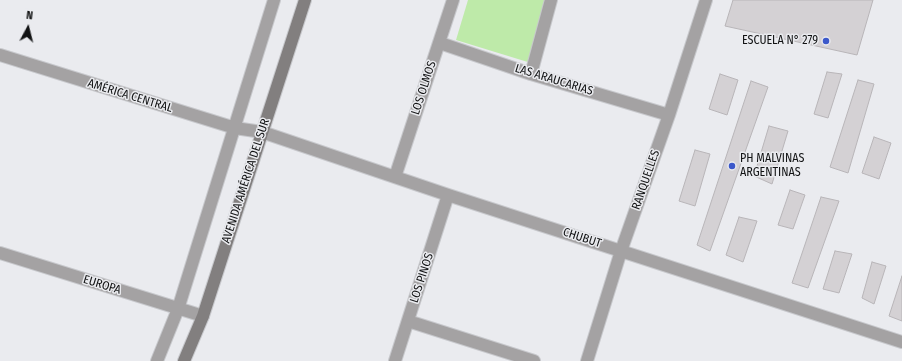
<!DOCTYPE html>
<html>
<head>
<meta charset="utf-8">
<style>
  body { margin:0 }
  #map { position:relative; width:902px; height:361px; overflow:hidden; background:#eaebef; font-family:"Fira Sans Condensed",sans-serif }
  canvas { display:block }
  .north { position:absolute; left:8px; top:8px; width:40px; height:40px; -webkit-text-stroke:3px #eaebef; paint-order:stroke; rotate:7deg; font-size:11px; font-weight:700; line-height:16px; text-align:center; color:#121314 }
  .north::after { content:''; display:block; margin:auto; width:14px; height:18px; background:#121314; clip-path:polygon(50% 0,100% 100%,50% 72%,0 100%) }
</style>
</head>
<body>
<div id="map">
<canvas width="902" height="361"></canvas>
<div class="north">N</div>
</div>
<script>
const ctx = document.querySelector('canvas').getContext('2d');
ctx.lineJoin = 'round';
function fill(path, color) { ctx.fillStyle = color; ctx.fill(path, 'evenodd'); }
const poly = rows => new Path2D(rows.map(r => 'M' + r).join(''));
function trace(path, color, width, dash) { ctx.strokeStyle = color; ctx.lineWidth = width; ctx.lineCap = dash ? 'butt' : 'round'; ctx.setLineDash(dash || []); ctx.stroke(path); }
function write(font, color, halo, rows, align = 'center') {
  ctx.font = font + ' "Fira Sans Condensed",sans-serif'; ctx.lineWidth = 3; ctx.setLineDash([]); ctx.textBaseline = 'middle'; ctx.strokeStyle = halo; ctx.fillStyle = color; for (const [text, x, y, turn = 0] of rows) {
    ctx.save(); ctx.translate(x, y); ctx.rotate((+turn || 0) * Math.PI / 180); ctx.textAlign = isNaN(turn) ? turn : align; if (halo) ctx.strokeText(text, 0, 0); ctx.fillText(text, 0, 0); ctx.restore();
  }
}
const green = poly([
  [468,0,551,0,531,63,456,40]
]);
const building = poly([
  [733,0,873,0,857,55,725,26,733,0],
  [827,72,842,74,828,118,814,114,827,72],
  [720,74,738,80,727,115,709,109,720,74],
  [858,80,874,84,848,173,830,167,858,80],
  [751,81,768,87,710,251,697,245,751,81],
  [769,126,788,131,772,184,754,176,769,126],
  [874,137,891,143,879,179,862,173,874,137],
  [695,150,710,154,695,206,679,201,695,150],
  [790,190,805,195,793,229,778,225,790,190],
  [821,197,839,201,808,288,792,283,821,197],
  [739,217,757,221,743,262,726,255,739,217],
  [835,251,852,254,839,293,823,289,835,251],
  [872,262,886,266,874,304,862,298,872,262],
  [902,276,902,321,889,316,902,276]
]);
const street = poly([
  [440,43,531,74,669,115],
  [0,55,235,128,262,132,448,195,902,342],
  [531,74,551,0],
  [395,177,453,0],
  [0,253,203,316],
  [408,321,534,361],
  [157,361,178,309,274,0],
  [395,361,448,195],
  [587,361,621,251,669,115,706,0]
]);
const secondary = poly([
  [184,361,203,316,305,0]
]);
const markers = [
  [826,41,4,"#3b58ca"],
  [732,166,4,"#3b58ca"]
];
const poiNames = [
  ["ESCUELA N° 279",818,41],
  ["PH MALVINAS",740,159,"left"],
  ["ARGENTINAS",740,173,"left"]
];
const streetNames = [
  ["LAS ARAUCARIAS",554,80,17],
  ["LOS OLMOS",424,88,-72],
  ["AMÉRICA CENTRAL",130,96,17],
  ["RANQUELLES",646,180,-71],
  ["AVENIDA AMÉRICA DEL SUR",246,181,-72],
  ["CHUBUT",582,238,18],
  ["LOS PINOS",422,278,-72],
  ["EUROPA",102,285,17]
];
fill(green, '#beeaa9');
fill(building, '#d4d1d4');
trace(building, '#b8b5b8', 1);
trace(street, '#c7c8cc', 14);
trace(secondary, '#c7c8cc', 14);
trace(street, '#a4a2a3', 12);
trace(secondary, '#827f7f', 12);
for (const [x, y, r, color] of markers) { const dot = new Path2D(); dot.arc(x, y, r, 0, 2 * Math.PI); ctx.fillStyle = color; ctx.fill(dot); trace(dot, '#eaebef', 1.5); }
write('12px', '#121314', '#eaebef', poiNames, 'right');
write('12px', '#121314', '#eaebef', streetNames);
</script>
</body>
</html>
